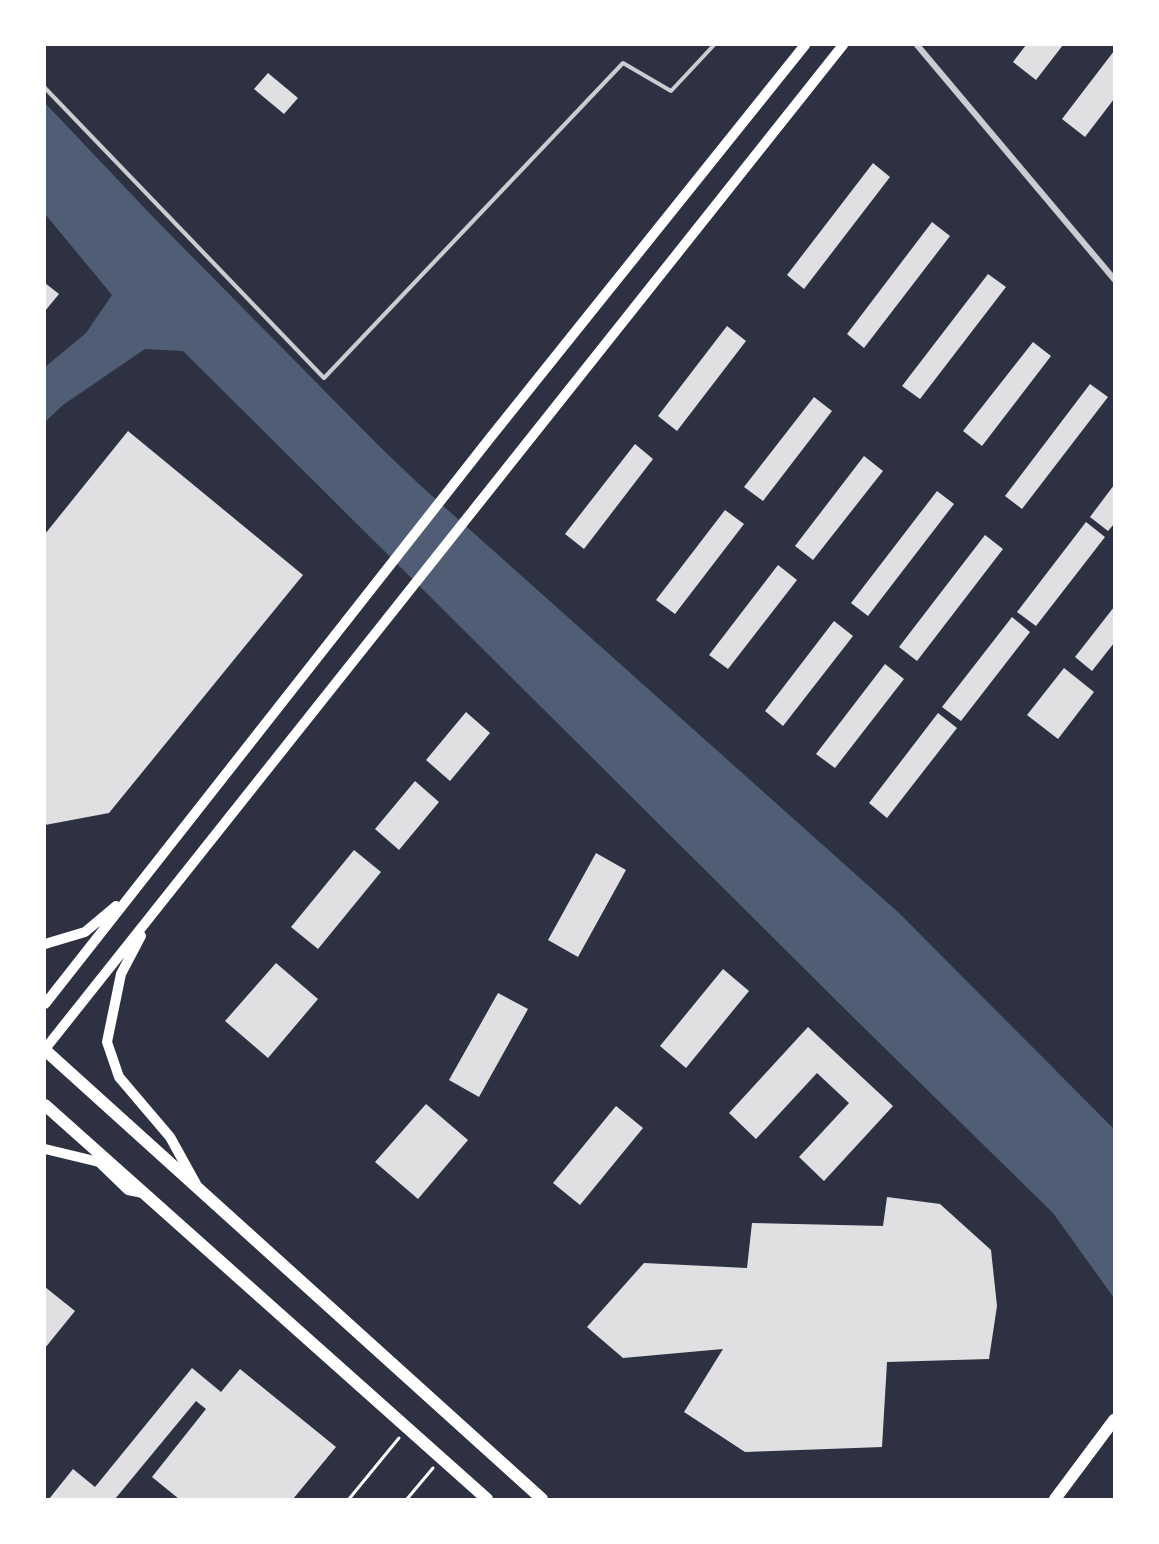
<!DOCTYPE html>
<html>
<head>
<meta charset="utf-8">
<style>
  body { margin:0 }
  #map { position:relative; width:1159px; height:1544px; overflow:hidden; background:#2d3142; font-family:Overpass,sans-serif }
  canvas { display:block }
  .frame { position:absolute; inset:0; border:46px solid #fff; pointer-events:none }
</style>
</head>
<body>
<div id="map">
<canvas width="1159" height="1544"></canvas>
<div class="frame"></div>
</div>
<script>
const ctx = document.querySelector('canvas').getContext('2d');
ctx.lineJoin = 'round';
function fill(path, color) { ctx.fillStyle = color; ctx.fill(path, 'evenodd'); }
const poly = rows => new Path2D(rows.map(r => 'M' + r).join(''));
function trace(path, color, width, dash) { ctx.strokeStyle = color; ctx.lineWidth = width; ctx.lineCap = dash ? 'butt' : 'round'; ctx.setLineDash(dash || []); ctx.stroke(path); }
const water = poly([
  [45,103,156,220,379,446,421,486,899,913,1114,1129,1114,1298,1053,1213,859,1023,183,351,145,349,63,405,45,422,45,367,86,333,112,295,45,214]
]);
const building = poly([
  [1026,45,1063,45,1036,80,1013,62],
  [1114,51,1114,99,1085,137,1062,119],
  [268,73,298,98,284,114,254,89],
  [873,163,890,177,804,289,787,275],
  [932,222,950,236,864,348,847,334],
  [988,274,1006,287,920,399,902,386],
  [45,283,59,294,45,311],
  [727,326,746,341,677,431,658,416],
  [1033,342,1051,356,982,446,963,431],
  [1090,384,1108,397,1022,509,1005,496],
  [814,397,832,411,763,501,744,487],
  [128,431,303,575,109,813,45,825,45,534],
  [635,444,653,459,584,549,565,534],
  [864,456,883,471,813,560,795,546],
  [1114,485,1114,524,1108,531,1090,517],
  [937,491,954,504,868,616,851,603],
  [725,510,744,524,675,614,656,600],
  [1086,522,1105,537,1036,626,1017,612],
  [985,535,1003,549,917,661,899,647],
  [778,565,797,580,728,669,709,655],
  [1114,607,1114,643,1092,671,1075,657],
  [1012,617,1030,632,961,721,942,707],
  [834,621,853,636,783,726,765,711],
  [885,664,904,679,835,768,816,754],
  [1064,668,1094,692,1058,739,1027,715],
  [466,712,490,733,450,781,426,760],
  [938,713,957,728,887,818,869,803],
  [415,781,439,802,399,850,375,829],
  [354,850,381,872,318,949,291,927],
  [596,853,626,870,578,957,548,940],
  [276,963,318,999,268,1058,225,1021],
  [723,969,749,991,686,1068,660,1046],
  [498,993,528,1009,479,1097,449,1080],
  [808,1027,893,1106,824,1181,799,1157,849,1103,817,1073,756,1139,729,1113],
  [426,1104,468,1140,418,1199,375,1162],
  [616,1106,643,1128,580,1205,553,1183],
  [887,1197,940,1204,991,1250,997,1306,989,1359,887,1362,882,1447,745,1452,684,1412,723,1349,623,1358,587,1327,644,1263,747,1268,752,1223,883,1226],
  [45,1287,75,1311,45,1348],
  [192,1368,221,1392,240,1369,336,1447,293,1499,179,1499,152,1477,206,1409,196,1401,115,1499,49,1499,73,1469,95,1487]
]);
const path = poly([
  [349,1499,399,1438],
  [407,1499,433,1468]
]);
const service = poly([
  [45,88,324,378,623,63,671,91,714,45]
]);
const minor = poly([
  [917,45,1114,279]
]);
const secondary = poly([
  [141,936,121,974,107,1042,119,1077,170,1137,196,1184],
  [45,944,85,932,116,906],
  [45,1004,490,438,805,45],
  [45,1049,843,45],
  [45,1149,99,1162,128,1190,143,1193]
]);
const primary = poly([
  [45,1050,542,1499],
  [45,1105,487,1499],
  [1055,1499,1114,1420]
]);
fill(water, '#4f5d75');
fill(building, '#e0e0e3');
trace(path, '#fff', 3);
trace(service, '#caccd0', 4);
trace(minor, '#caccd0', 6);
trace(secondary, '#fff', 10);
trace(primary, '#fff', 12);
</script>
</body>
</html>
